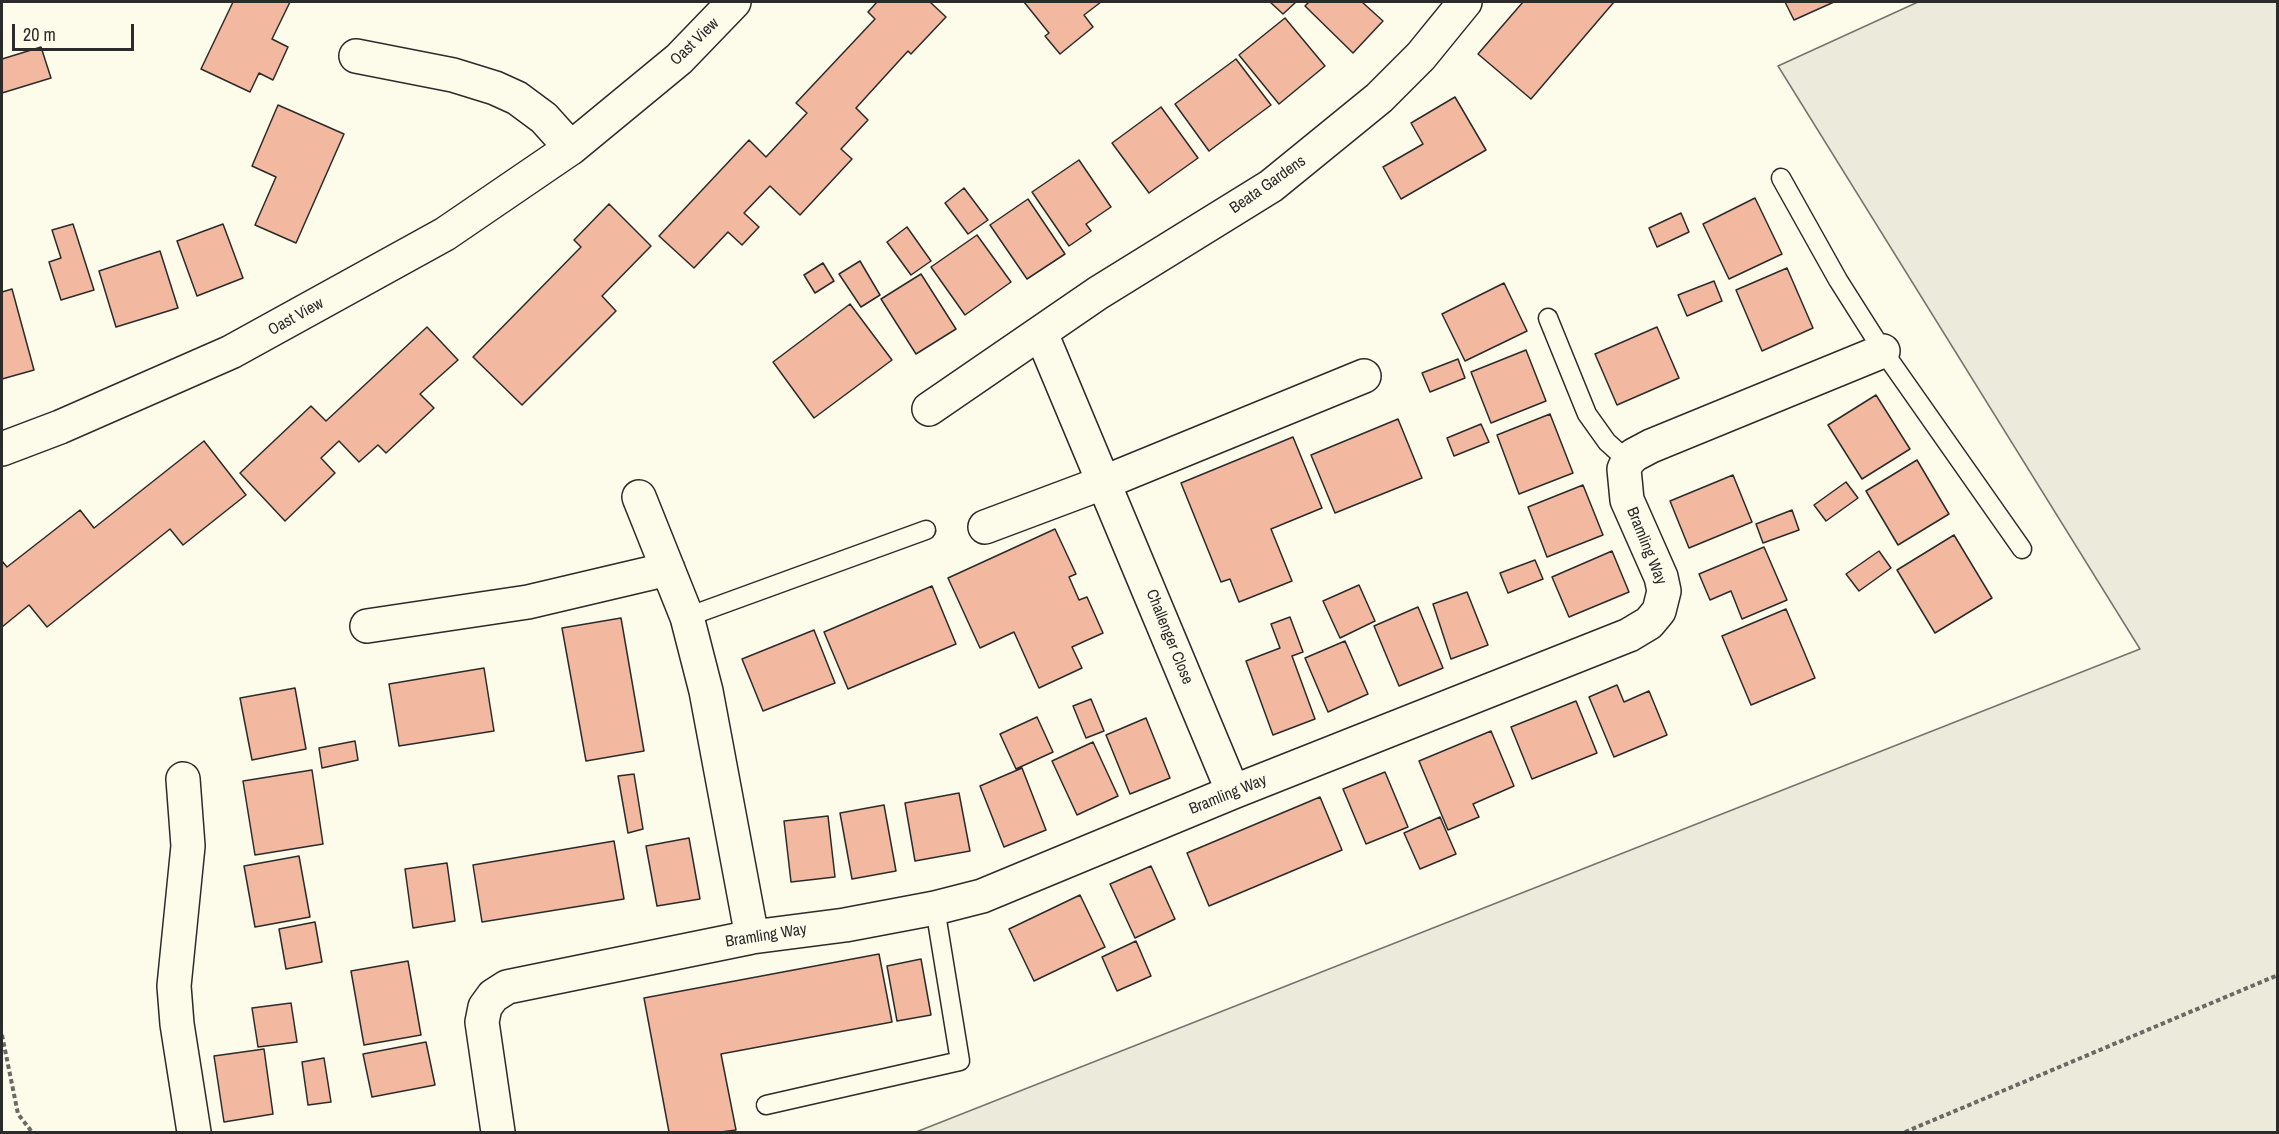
<!DOCTYPE html>
<html>
<head>
<meta charset="utf-8">
<style>
  body { margin:0 }
  #map { position:relative; width:2279px; height:1134px; overflow:hidden; background:#fdfbea; font-family:"Archivo Narrow",sans-serif }
  canvas { display:block }
  .frame { position:absolute; inset:0; border:3px solid #2b2b2b; pointer-events:none }
  .scale { position:absolute; left:12px; top:24px; width:122px; height:27px; box-sizing:border-box; border:3px solid #2b2b2b; border-top:0; padding-left:8px; font-size:18px; line-height:21px; white-space:nowrap; color:#2b2b2b; -webkit-text-stroke:4px #fdfbea; paint-order:stroke }
</style>
</head>
<body>
<div id="map">
<canvas width="2279" height="1134"></canvas>
<div class="frame"></div>
<div class="scale">20 m</div>
</div>
<script>
const ctx = document.querySelector('canvas').getContext('2d');
ctx.lineJoin = 'round';
function fill(path, color) { ctx.fillStyle = color; ctx.fill(path, 'evenodd'); }
const poly = rows => new Path2D(rows.map(r => 'M' + r).join(''));
function trace(path, color, width, dash) { ctx.strokeStyle = color; ctx.lineWidth = width; ctx.lineCap = dash ? 'butt' : 'round'; ctx.setLineDash(dash || []); ctx.stroke(path); }
function write(font, color, halo, rows, align = 'center') {
  ctx.font = font + ' "Archivo Narrow",sans-serif'; ctx.lineWidth = 4.5; ctx.setLineDash([]); ctx.textBaseline = 'middle'; ctx.strokeStyle = halo; ctx.fillStyle = color; for (const [text, x, y, turn = 0] of rows) {
    ctx.save(); ctx.translate(x, y); ctx.rotate((+turn || 0) * Math.PI / 180); ctx.textAlign = isNaN(turn) ? turn : align; if (halo) ctx.strokeText(text, 0, 0); ctx.fillText(text, 0, 0); ctx.restore();
  }
}
const green = poly([
  [1918,2,2277,2,2277,1132,916,1132,2140,649,1778,66,1918,2]
]);
const building = poly([
  [233,2,290,2,272,39,288,47,273,80,259,73,250,92,201,69,233,2],
  [877,2,930,2,946,17,911,54,908,51,856,108,868,120,841,149,852,159,800,215,770,186,744,213,759,227,742,245,728,232,694,268,659,236,749,140,766,157,807,113,796,103,875,19,868,12,877,2],
  [1024,2,1101,2,1084,15,1093,27,1060,54,1045,36,1049,33,1024,2],
  [1270,2,1296,2,1283,14,1270,2],
  [1309,2,1362,2,1383,21,1353,53,1305,6,1309,2],
  [1523,2,1614,2,1531,99,1478,54,1523,2],
  [1785,2,1834,2,1794,20,1785,2],
  [1285,18,1325,66,1279,104,1239,55,1285,18],
  [41,47,51,78,2,93,2,59,41,47],
  [1236,59,1271,105,1209,151,1175,104,1236,59],
  [1455,97,1486,150,1401,199,1383,167,1423,144,1411,123,1455,97],
  [278,105,344,134,296,243,255,225,276,177,252,166,278,105],
  [1161,107,1198,158,1149,193,1112,143,1161,107],
  [1079,160,1111,207,1086,224,1091,231,1069,246,1032,192,1079,160],
  [964,188,988,220,968,234,945,203,964,188],
  [1755,198,1782,254,1729,279,1703,224,1755,198],
  [1028,199,1065,254,1027,279,990,225,1028,199],
  [609,204,651,246,602,296,616,311,522,405,473,357,581,247,574,240,609,204],
  [1681,213,1689,232,1657,247,1649,228,1681,213],
  [73,224,94,290,61,300,49,262,61,258,52,230,73,224],
  [223,224,243,278,197,296,177,241,223,224],
  [907,227,931,261,911,275,887,242,907,227],
  [977,235,1011,282,965,315,931,267,977,235],
  [160,251,178,308,116,327,99,271,160,251],
  [860,261,880,295,861,307,839,274,860,261],
  [823,263,834,281,815,293,804,275,823,263],
  [1787,268,1813,328,1762,351,1736,290,1787,268],
  [921,274,956,329,916,354,881,299,921,274],
  [1714,281,1722,301,1687,316,1678,295,1714,281],
  [1504,283,1527,331,1465,361,1442,314,1504,283],
  [12,289,34,370,2,379,2,292,12,289],
  [850,304,892,360,814,418,773,362,850,304],
  [427,327,458,360,420,394,434,408,386,453,378,445,359,462,339,441,321,458,335,473,285,521,240,473,311,406,326,421,427,327],
  [1657,327,1679,378,1617,405,1595,354,1657,327],
  [1526,350,1546,401,1491,423,1471,372,1526,350],
  [1458,359,1465,378,1430,392,1422,373,1458,359],
  [1876,395,1910,449,1862,479,1828,425,1876,395],
  [1550,414,1573,473,1519,494,1497,435,1550,414],
  [1398,419,1422,478,1335,513,1311,455,1398,419],
  [1481,424,1489,442,1454,456,1447,438,1481,424],
  [1293,437,1322,508,1271,529,1292,581,1239,602,1230,579,1221,582,1181,483,1293,437],
  [204,441,246,495,183,545,170,529,47,627,29,605,2,627,2,561,7,567,80,510,94,528,204,441],
  [1917,460,1949,514,1898,545,1866,491,1917,460],
  [1733,475,1752,522,1689,548,1670,501,1733,475],
  [1846,482,1858,498,1826,521,1814,505,1846,482],
  [1583,485,1603,535,1547,557,1528,507,1583,485],
  [1792,510,1799,530,1763,543,1756,524,1792,510],
  [1055,529,1076,574,1069,577,1079,600,1087,597,1103,633,1072,647,1082,668,1039,688,1014,632,980,648,948,578,1055,529],
  [1954,535,1992,598,1935,633,1897,570,1954,535],
  [1764,547,1787,600,1742,619,1731,591,1710,600,1699,574,1764,547],
  [1612,551,1629,592,1569,617,1552,577,1612,551],
  [1879,551,1891,568,1859,591,1846,574,1879,551],
  [1535,560,1543,579,1508,593,1500,573,1535,560],
  [1359,585,1375,621,1340,638,1323,601,1359,585],
  [932,586,956,644,848,689,824,632,932,586],
  [1467,592,1488,645,1451,659,1433,604,1467,592],
  [1418,607,1443,668,1399,686,1374,626,1418,607],
  [1786,609,1815,678,1751,705,1722,636,1786,609],
  [1290,617,1303,652,1292,656,1315,719,1273,735,1246,661,1280,648,1271,624,1290,617],
  [621,618,644,751,586,761,562,628,621,618],
  [814,630,835,683,763,711,742,659,814,630],
  [1345,641,1368,694,1328,712,1305,658,1345,641],
  [484,668,494,731,399,746,389,684,484,668],
  [1617,685,1624,702,1649,691,1667,735,1614,757,1589,697,1617,685],
  [295,688,306,749,252,760,240,698,295,688],
  [1091,699,1104,731,1086,738,1073,706,1091,699],
  [1576,701,1597,753,1532,779,1511,727,1576,701],
  [1037,717,1053,752,1016,769,1000,734,1037,717],
  [1146,718,1170,778,1130,794,1106,735,1146,718],
  [1491,731,1514,786,1473,804,1479,817,1448,830,1419,761,1491,731],
  [355,741,358,760,322,768,319,748,355,741],
  [1093,742,1118,796,1077,815,1052,761,1093,742],
  [1022,768,1046,830,1004,847,980,786,1022,768],
  [312,770,323,844,255,855,243,781,312,770],
  [1385,772,1408,827,1366,844,1343,789,1385,772],
  [634,774,643,829,628,833,618,776,634,774],
  [959,793,970,851,915,861,905,803,959,793],
  [1320,797,1342,850,1209,906,1187,853,1320,797],
  [884,805,896,871,852,879,840,813,884,805],
  [828,816,835,877,791,882,784,821,828,816],
  [1440,817,1456,854,1420,869,1404,833,1440,817],
  [689,838,700,899,657,906,646,846,689,838],
  [614,841,624,899,482,922,473,865,614,841],
  [299,856,310,917,255,927,244,866,299,856],
  [447,863,455,921,413,928,405,869,447,863],
  [1151,866,1175,919,1135,938,1110,884,1151,866],
  [1080,895,1105,947,1034,981,1009,929,1080,895],
  [315,922,322,962,286,969,279,929,315,922],
  [1136,941,1151,976,1117,991,1102,957,1136,941],
  [879,954,892,1022,721,1054,736,1130,721,1132,669,1132,644,998,879,954],
  [921,959,931,1015,897,1021,887,966,921,959],
  [408,961,421,1035,364,1045,351,971,408,961],
  [291,1003,297,1042,258,1047,252,1008,291,1003],
  [426,1042,435,1085,372,1097,363,1054,426,1042],
  [264,1049,273,1114,224,1122,214,1056,264,1049],
  [324,1058,331,1102,308,1105,302,1062,324,1058]
]);
const path = poly([
  [2,1035,18,1114,32,1132],
  [1905,1132,2278,975]
]);
const service = poly([
  [1781,178,1838,280,1883,351,2022,549],
  [1548,318,1587,414,1607,442,1628,461],
  [687,617,926,530],
  [766,1105,960,1061,935,908]
]);
const minor = poly([
  [356,56,453,75,495,88,517,98,544,118,571,148],
  [1041,333,1233,792],
  [929,409,1098,293,1271,186,1379,98,1421,56,1465,2],
  [2,449,60,427,231,352,445,234,571,148,679,59,734,2],
  [639,497,687,617,706,691,752,937],
  [985,527,1105,482,1364,376],
  [367,626,528,602,668,569],
  [183,779,188,846,174,986,177,1024,194,1132],
  [498,1132,482,1022,485,1007,493,996,507,987,752,937,845,925,935,908,982,896,1233,792,1629,635,1649,623,1659,611,1664,591,1661,577,1627,500,1624,469,1628,461,1634,455,1651,446,1883,351]
]);
const streetNames = [
  ["Oast View",695,42,-44],
  ["Beata Gardens",1268,185,-35],
  ["Oast View",296,317,-29],
  ["Bramling Way",1646,546,68],
  ["Challenger Close",1169,637,68],
  ["Bramling Way",1228,795,-22],
  ["Bramling Way",766,936,-9]
];
fill(green, '#ecebdb');
trace(green, '#74746e', 1.5);
fill(building, '#f2b8a0');
trace(building, '#2b2b2b', 1.5);
trace(service, '#2b2b2b', 21);
trace(minor, '#2b2b2b', 36);
trace(path, '#6a6964', 4, [4.5, 3]);
trace(service, '#fdfbea', 18);
trace(minor, '#fdfbea', 33);
write('16px', '#2b2b2b', '#fdfbea', streetNames);
</script>
</body>
</html>
